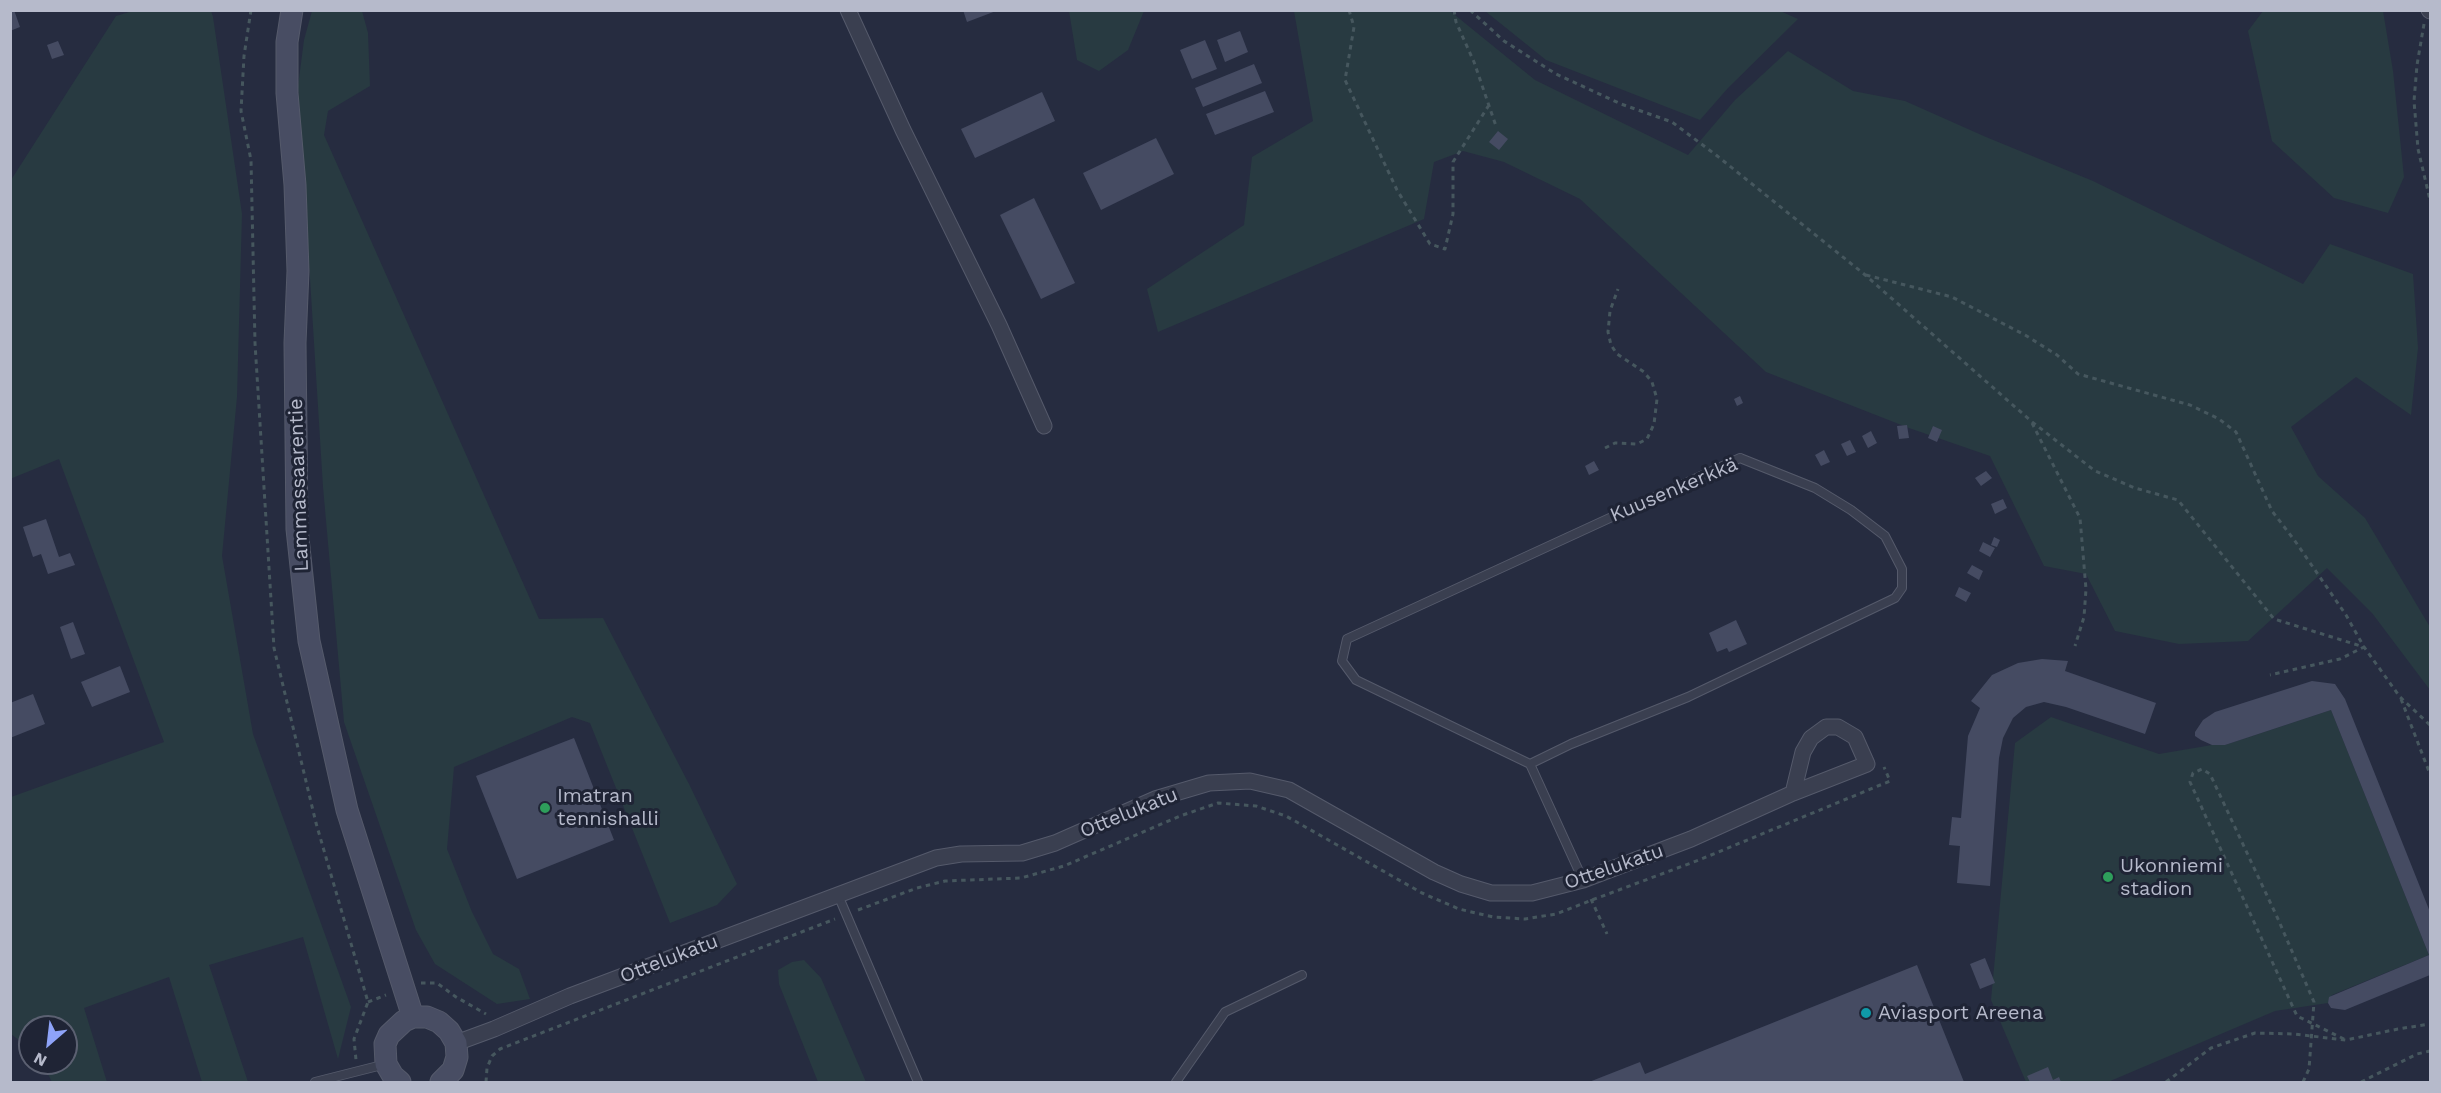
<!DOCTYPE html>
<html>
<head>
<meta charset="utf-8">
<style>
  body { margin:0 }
  #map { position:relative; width:2441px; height:1093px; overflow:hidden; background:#262c40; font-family:"Work Sans",sans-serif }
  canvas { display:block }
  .frame { position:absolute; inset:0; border:12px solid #b6bacb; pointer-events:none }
  .north { position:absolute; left:18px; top:1015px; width:60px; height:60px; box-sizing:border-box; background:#1f2435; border:2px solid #5b6071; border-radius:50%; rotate:208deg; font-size:16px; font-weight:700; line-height:24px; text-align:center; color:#b6bacb }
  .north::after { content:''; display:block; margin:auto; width:21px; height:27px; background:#8ea3f8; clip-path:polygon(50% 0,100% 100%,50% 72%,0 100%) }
</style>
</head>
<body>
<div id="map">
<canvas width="2441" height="1093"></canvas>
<div class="frame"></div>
<div class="north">N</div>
</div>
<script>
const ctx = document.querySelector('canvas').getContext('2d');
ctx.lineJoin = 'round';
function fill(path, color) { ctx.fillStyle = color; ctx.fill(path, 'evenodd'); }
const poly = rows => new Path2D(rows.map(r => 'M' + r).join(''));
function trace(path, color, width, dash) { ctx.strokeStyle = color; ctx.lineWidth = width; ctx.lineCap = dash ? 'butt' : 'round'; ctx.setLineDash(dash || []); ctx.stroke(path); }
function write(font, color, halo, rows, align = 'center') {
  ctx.font = font + ' "Work Sans",sans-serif'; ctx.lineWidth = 6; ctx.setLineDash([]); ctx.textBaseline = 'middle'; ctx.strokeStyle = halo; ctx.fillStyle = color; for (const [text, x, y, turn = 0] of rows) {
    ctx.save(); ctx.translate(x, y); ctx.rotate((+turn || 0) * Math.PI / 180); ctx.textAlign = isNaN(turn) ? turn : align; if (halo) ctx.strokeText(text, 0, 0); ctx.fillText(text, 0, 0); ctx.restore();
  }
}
const green = poly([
  [1778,10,1798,19,1728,88,1700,120,1546,60,1485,11],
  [133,11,211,11,213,17,242,214,237,397,222,556,253,734,351,1007,338,1059,303,937,209,965,248,1082,202,1082,169,977,84,1008,107,1082,52,1082,42,1063,66,1063,66,1027,30,1027,30,1049,11,1034,11,797,164,742,59,459,10,479,11,180,116,16],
  [312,11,362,11,368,33,370,86,328,111,324,135,539,619,603,618,690,786,737,884,717,905,670,923,590,723,572,717,454,767,447,849,472,912,493,954,519,969,530,999,497,1004,435,964,416,930,344,722,323,487,298,86,304,40],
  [1069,11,1069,10,1144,11,1128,50,1099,71,1077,60],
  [1294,11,1450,11,1535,80,1688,155,1735,100,1788,51,1853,91,1905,101,1986,137,2093,181,2303,284,2330,244,2413,274,2418,348,2411,415,2356,377,2291,427,2318,476,2365,518,2430,627,2430,690,2372,613,2327,568,2248,641,2179,644,2115,631,2086,574,2044,566,1990,456,1909,428,1766,372,1580,199,1504,162,1463,151,1434,162,1424,219,1158,332,1147,289,1244,225,1252,157,1313,121],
  [2263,11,2383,11,2393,71,2404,177,2388,213,2334,198,2272,141,2248,31],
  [2331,710,2429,955,2332,995,2328,1003,2275,1011,2108,1082,2026,1082,1991,1000,2015,743,2051,717,2159,754,2212,745,2225,745],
  [804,960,821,978,866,1082,818,1082,779,984,778,970,792,962]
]);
const building = poly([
  [10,10,14,10,20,27,10,31],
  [963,10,996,10,996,11,967,22],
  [1240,31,1248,52,1225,62,1217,40],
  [1205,40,1217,69,1192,79,1180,50],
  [58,41,64,55,52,59,47,45],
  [1254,64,1262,83,1203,107,1195,88],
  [1265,91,1274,112,1215,135,1206,114],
  [1042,92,1055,121,975,158,961,129],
  [1498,131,1508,139,1499,150,1489,142],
  [1156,138,1174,174,1101,210,1083,173],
  [1034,198,1075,283,1041,299,1000,215],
  [1740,396,1743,403,1737,406,1734,399],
  [1907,425,1909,438,1899,439,1897,426],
  [1933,426,1942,430,1937,442,1928,438],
  [1871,431,1877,443,1868,448,1862,436],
  [1850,440,1856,452,1847,456,1841,444],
  [1824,450,1830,462,1821,466,1815,455],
  [1594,461,1599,470,1589,475,1585,466],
  [1986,471,1992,478,1981,486,1975,478],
  [2003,499,2007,508,1995,514,1991,504],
  [46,519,59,557,70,553,75,565,48,574,41,554,33,557,23,527],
  [1994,537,2000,540,1997,547,1991,545],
  [1983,542,1995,548,1990,557,1979,551],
  [1972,565,1983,571,1979,580,1967,573],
  [1959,587,1971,593,1966,602,1955,596],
  [1736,620,1747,644,1729,652,1727,648,1717,652,1709,633],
  [73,622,85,654,71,659,60,627],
  [2042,659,2068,661,2065,671,2156,703,2145,734,2066,707,2044,702,2026,707,2013,718,2003,738,1999,758,1990,886,1957,883,1960,846,1949,845,1952,817,1961,818,1968,736,1980,708,1971,701,1992,675,2018,663],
  [120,666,130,692,92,707,81,682],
  [2312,681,2335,684,2345,699,2430,912,2430,975,2345,1010,2331,1008,2328,1003,2329,997,2429,955,2331,710,2225,745,2212,745,2201,740,2195,736,2195,732,2203,720,2215,712],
  [33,694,45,724,10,738,10,703],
  [574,738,614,840,517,879,476,776],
  [1985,958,1995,983,1980,989,1970,964],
  [1917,965,1964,1082,1589,1082,1640,1062,1645,1074],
  [2048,1067,2053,1080,2059,1077,2061,1082,2030,1082,2027,1076]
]);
const path = poly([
  [251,10,244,56,241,111,251,160,255,343,274,648,316,823,368,1002,354,1039,356,1060],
  [1349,10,1354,27,1345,80,1397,190,1430,244,1445,249,1453,214,1453,162,1489,105],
  [1454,10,1456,22,1474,62,1496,126],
  [1470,10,1504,41,1556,74,1621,104,1672,122,1716,155,1864,274,2031,421,2095,471,2135,488,2178,500,2274,619,2364,647,2400,697,2430,725],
  [2424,24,2417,65,2414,101,2418,149,2430,200],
  [1866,275,1952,297,2025,335,2057,355,2078,374,2190,405,2219,419,2236,432,2272,511,2295,541,2346,615,2364,647,2340,659,2270,675],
  [2032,423,2080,518,2086,589,2084,617,2075,646],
  [1605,448,1615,443,1637,444,1647,439,1654,424,1657,399,1652,382,1644,372,1617,354,1611,345,1608,332,1610,311,1618,289],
  [2401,699,2430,774],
  [1591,899,1607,934],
  [858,910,917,888,945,881,1021,878,1064,866,1180,816,1218,803,1256,806,1286,816,1422,893,1459,909,1493,917,1525,919,1556,914,1592,900,1699,860,1890,781,1884,767],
  [421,983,437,983,456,997,486,1014],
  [368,1002,386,995],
  [486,1082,487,1068,492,1056,500,1049,835,919],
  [2166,1082,2211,1048,2255,1033,2293,1034,2346,1040,2398,1029,2430,1024],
  [2303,1082,2309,1069,2314,1002,2278,919,2210,774,2202,769,2193,773,2190,782,2297,1016,2346,1040],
  [2361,1082,2417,1054,2430,1051]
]);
const lane = poly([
  [1740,458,1815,488,1851,510,1885,536,1902,569,1902,588,1895,598,1688,697,1571,744,1530,764,1356,680,1342,661,1347,639,1740,458],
  [1530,764,1583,880],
  [838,895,918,1082],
  [315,1082,386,1064],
  [1176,1082,1225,1012,1302,975]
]);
const street = poly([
  [848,10,903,130,999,325,1044,426],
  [2429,10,2430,11],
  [456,1043,494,1029,570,996,936,858,961,854,1022,853,1055,843,1155,799,1209,783,1250,781,1289,790,1434,872,1461,884,1491,893,1532,893,1583,880,1691,839,1793,793,1867,764,1855,737,1838,727,1826,727,1811,738,1803,752,1793,793]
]);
const secondary = poly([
  [292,10,287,42,287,93,295,185,298,271,295,343,297,529,309,641,347,810,413,1017],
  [400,1082,393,1076,386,1064,385,1044,389,1035,404,1021,413,1017,427,1017,439,1022,449,1031,456,1043,457,1057,453,1070,441,1082]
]);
const markers = [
  [545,808,6,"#2e9e5b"],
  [2108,877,6,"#2e9e5b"],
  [1866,1013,6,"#0f9aa8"]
];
const streetNames = [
  ["Lammassaarentie",299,485,-92],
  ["Kuusenkerkkä",1674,490,-23],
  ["Ottelukatu",1129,813,-22],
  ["Ottelukatu",1614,867,-19],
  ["Ottelukatu",669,959,-21]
];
const poiNames = [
  ["Imatran",557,796],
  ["tennishalli",557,819],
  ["Ukonniemi",2120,866],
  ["stadion",2120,889],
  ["Aviasport Areena",1878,1013]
];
fill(green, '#283a41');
fill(building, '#454b62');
trace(lane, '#555a6b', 10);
trace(street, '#555a6b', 17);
trace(secondary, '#555a6b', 23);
trace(path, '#46575e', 3, [4.5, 4.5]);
trace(lane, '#3a3f50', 8);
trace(street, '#3a3f50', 15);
trace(secondary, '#484d63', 21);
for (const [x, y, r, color] of markers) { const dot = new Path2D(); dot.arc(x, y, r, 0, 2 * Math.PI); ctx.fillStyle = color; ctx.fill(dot); trace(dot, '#1f2435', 2); }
write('20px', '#b6bacb', '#1f2435', streetNames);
write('20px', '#b6bacb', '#1f2435', poiNames, 'left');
</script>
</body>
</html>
